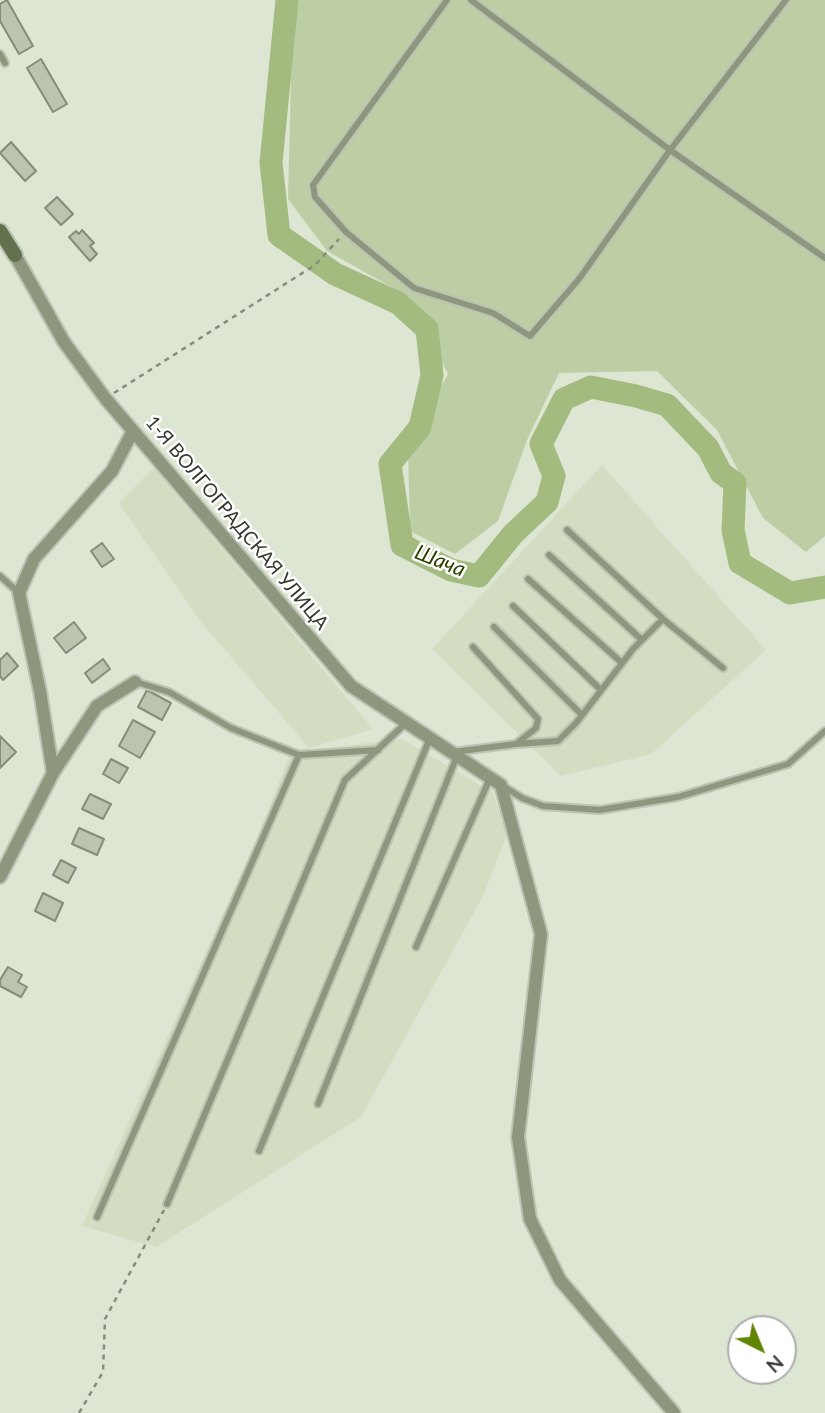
<!DOCTYPE html>
<html>
<head>
<meta charset="utf-8">
<style>
  body { margin:0 }
  #map { position:relative; width:825px; height:1413px; overflow:hidden; background:#dde6d2; font-family:Lato,sans-serif }
  canvas { display:block }
  .north { position:absolute; left:727px; top:1315px; width:70px; height:70px; box-sizing:border-box; background:#fff; border:2px solid #aeafac; border-radius:50%; rotate:137deg; font-size:19px; font-weight:700; line-height:28px; text-align:center; color:#343830 }
  .north::after { content:''; display:block; margin:auto; width:24px; height:32px; background:#618401; clip-path:polygon(50% 0,100% 100%,50% 72%,0 100%) }
</style>
</head>
<body>
<div id="map">
<canvas width="825" height="1413"></canvas>
<div class="north">N</div>
</div>
<script>
const ctx = document.querySelector('canvas').getContext('2d');
ctx.lineJoin = 'round';
function fill(path, color) { ctx.fillStyle = color; ctx.fill(path, 'evenodd'); }
const poly = rows => new Path2D(rows.map(r => 'M' + r).join(''));
function trace(path, color, width, dash) { ctx.strokeStyle = color; ctx.lineWidth = width; ctx.lineCap = dash ? 'butt' : 'round'; ctx.setLineDash(dash || []); ctx.stroke(path); }
function write(font, color, halo, rows, align = 'center') {
  ctx.font = font + ' Lato,sans-serif'; ctx.lineWidth = 5; ctx.setLineDash([]); ctx.textBaseline = 'middle'; ctx.strokeStyle = halo; ctx.fillStyle = color; for (const [text, x, y, turn = 0] of rows) {
    ctx.save(); ctx.translate(x, y); ctx.rotate((+turn || 0) * Math.PI / 180); ctx.textAlign = isNaN(turn) ? turn : align; if (halo) ctx.strokeText(text, 0, 0); ctx.fillText(text, 0, 0); ctx.restore();
  }
}
const built = poly([
  [602,465,766,650,651,754,561,776,432,649],
  [154,468,373,729,309,748,200,621,119,503],
  [402,739,493,793,507,834,483,896,361,1117,156,1247,82,1226,257,839,292,748,310,750]
]);
const green = poly([
  [293,0,825,0,825,536,806,552,763,518,717,430,657,371,559,373,527,440,498,521,455,554,410,531,408,446,448,374,409,297,327,251,288,199]
]);
const river = poly([
  [287,0,271,163,279,235,335,274,398,303,427,329,432,375,420,427,390,464,402,545,451,570,479,576,513,534,547,502,554,476,541,444,564,399,591,387,636,396,667,405,708,448,721,473,735,483,733,530,740,563,790,593,825,587]
]);
const building = poly([
  [7,0,33,46,19,54,0,21,0,4,7,0],
  [41,59,67,104,53,112,27,68,41,59],
  [11,142,36,171,25,181,0,153,11,142],
  [57,197,73,214,61,225,45,208,57,197],
  [82,230,94,243,90,246,97,254,90,261,69,237,76,231,79,234,82,230],
  [102,543,114,559,102,567,91,551,102,543],
  [74,622,86,638,66,653,54,638,74,622],
  [7,653,18,666,3,680,0,676,0,660,7,653],
  [103,659,110,669,92,683,85,673,103,659],
  [147,690,171,703,162,720,138,707,147,690],
  [133,720,155,732,140,758,119,746,133,720],
  [0,736,16,752,0,768,0,736],
  [111,759,128,768,119,783,103,774,111,759],
  [90,794,111,804,103,819,82,809,90,794],
  [79,828,104,839,97,855,72,844,79,828],
  [61,860,76,868,68,883,53,875,61,860],
  [43,893,63,903,55,921,35,911,43,893],
  [8,967,22,975,18,982,27,987,21,997,0,986,0,980,8,967]
]);
const path = poly([
  [114,393,315,265,339,239],
  [79,1413,103,1372,105,1319,164,1210]
]);
const lane = poly([
  [447,0,313,185,315,197,346,232,414,288,493,313,530,336,579,279,670,150,786,0],
  [471,0,670,150,825,258],
  [0,54,5,63],
  [567,530,663,619,723,668],
  [549,555,642,640],
  [0,576,19,593],
  [528,579,622,663],
  [513,606,601,690],
  [494,627,582,715],
  [136,682,169,692,231,728,299,755],
  [516,744,558,741,576,723,633,649,663,619],
  [453,752,516,744,536,728,538,719,473,647],
  [503,786,522,798,543,806,600,810,678,797,788,764,825,731],
  [416,947,490,778],
  [318,1104,457,756],
  [259,1151,430,738],
  [167,1204,345,780,406,723],
  [97,1217,299,755,378,750]
]);
const street = poly([
  [15,255,64,342,105,398,351,686,501,785,541,934,518,1137,530,1219,560,1280,674,1413],
  [53,773,40,691,19,593,34,559,112,471,133,431],
  [0,877,53,773,97,706,135,682]
]);
const secondary = poly([
  [0,231,15,255]
]);
const streetNames = [
  ["1-Я ВОЛГОГРАДСКАЯ УЛИЦА",237,523,50]
];
const waterNames = [
  ["Шача",440,561,22]
];
fill(built, '#d2ddc2');
fill(green, '#bdcea5');
trace(river, '#a4bb80', 23);
fill(building, '#bcc4b0');
trace(building, '#848c7a', 2);
trace(lane, '#bbc3b2', 10);
trace(street, '#bbc3b2', 16);
trace(secondary, '#bbc3b2', 18);
trace(path, '#858b7e', 2.5, [5, 5]);
trace(lane, '#8c977e', 6);
trace(street, '#8c977e', 12);
trace(secondary, '#63724e', 14);
write('19px', '#343830', '#fff', streetNames);
write('italic 21px', '#2e4200', '#fff', waterNames);
</script>
</body>
</html>
